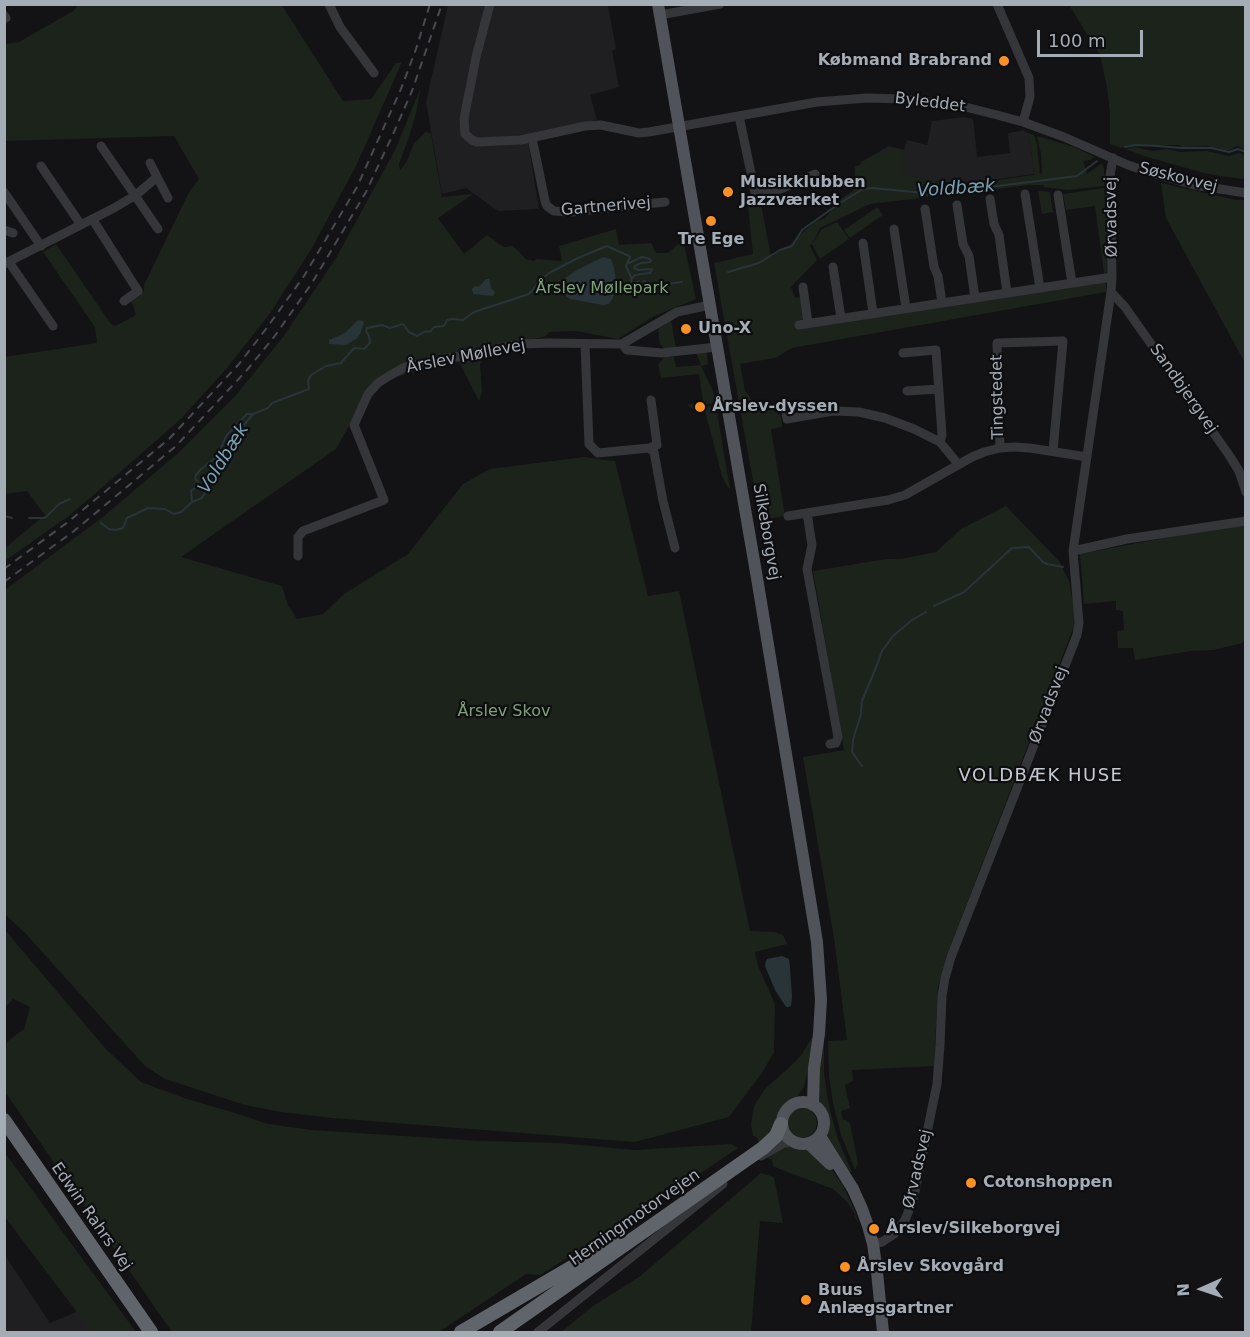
<!DOCTYPE html>
<html>
<head>
<meta charset="utf-8">
<style>
  body { margin:0 }
  #map { position:relative; width:1250px; height:1337px; overflow:hidden; background:#131315; font-family:"DejaVu Sans",sans-serif }
  canvas { display:block }
  .frame { position:absolute; inset:0; border:6px solid #a4acb6; pointer-events:none }
  .north { position:absolute; left:1172px; top:1259px; width:60px; height:60px; -webkit-text-stroke:4px #0e0e10; paint-order:stroke; rotate:267deg; font-size:16px; font-weight:700; line-height:24px; text-align:center; color:#a4acb6 }
  .north::after { content:''; display:block; margin:auto; width:21px; height:27px; background:#a4acb6; clip-path:polygon(50% 0,100% 100%,50% 72%,0 100%) }
  .scale { position:absolute; left:1037px; top:30px; width:106px; height:27px; box-sizing:border-box; border:3px solid #a4acb6; border-top:0; padding-left:8px; font-size:18px; line-height:21px; white-space:nowrap; color:#a4acb6; -webkit-text-stroke:4px #0e0e10; paint-order:stroke }
</style>
</head>
<body>
<div id="map">
<canvas width="1250" height="1337"></canvas>
<div class="frame"></div>
<div class="north">N</div>
<div class="scale">100 m</div>
</div>
<script>
const ctx = document.querySelector('canvas').getContext('2d');
ctx.lineJoin = 'round';
function fill(path, color) { ctx.fillStyle = color; ctx.fill(path, 'evenodd'); }
const poly = rows => new Path2D(rows.map(r => 'M' + r).join(''));
function trace(path, color, width, dash) { ctx.strokeStyle = color; ctx.lineWidth = width; ctx.lineCap = dash ? 'butt' : 'round'; ctx.setLineDash(dash || []); ctx.stroke(path); }
function write(font, color, halo, rows, align = 'center') {
  ctx.font = font + ' "DejaVu Sans",sans-serif'; ctx.lineWidth = 4.5; ctx.setLineDash([]); ctx.textBaseline = 'middle'; ctx.strokeStyle = halo; ctx.fillStyle = color; for (const [text, x, y, turn = 0] of rows) {
    ctx.save(); ctx.translate(x, y); ctx.rotate((+turn || 0) * Math.PI / 180); ctx.textAlign = isNaN(turn) ? turn : align; if (halo) ctx.strokeText(text, 0, 0); ctx.fillText(text, 0, 0); ctx.restore();
  }
}
const built = poly([
  [448,5,608,5,616,49,612,51,619,87,590,95,597,120,527,135,539,209,498,211,466,188,442,194,426,102],
  [964,117,973,119,977,157,1010,153,1008,133,1020,131,1022,130,1028,133,1030,140,1034,174,956,185,943,181,895,185,860,180,861,162,889,146,904,150,907,140,927,145,932,121],
  [4,1254,50,1323,79,1311,94,1332,5,1332]
]);
const green = poly([
  [281,4,343,101,371,99,396,63,402,62,356,166,312,248,271,312,227,368,181,419,104,486,70,515,5,561,5,548,45,515,27,491,5,494,4,357,97,343,95,327,43,252,56,244,111,324,115,326,136,315,131,300,144,291,144,285,189,192,199,179,174,136,5,141,5,44,19,42,73,11,78,5],
  [1069,5,1245,5,1245,150,1237,146,1228,151,1208,146,1182,147,1178,145,1134,145,1121,148,1110,144,1110,114,1107,87,1100,55],
  [421,87,416,113,409,137,399,164,400,170,407,161,414,143,416,142,425,132,431,133,442,197,473,194,438,218,464,254,487,235,504,247,513,246,526,259,534,261,536,259,562,261,559,246,616,229,619,245,651,243,656,253,668,253,683,240,696,299,654,316,618,339,576,331,550,332,544,337,504,344,485,352,480,364,482,392,479,401,459,362,391,378,364,399,336,449,181,557,282,586,288,605,297,619,323,614,344,594,408,554,463,484,490,469,584,457,615,461,648,596,679,591,750,931,774,932,783,935,787,944,755,952,758,966,775,1004,774,1052,762,1073,729,1117,635,1142,332,1118,281,1112,245,1105,165,1079,145,1066,26,934,5,914,5,590,104,516,177,454,236,395,283,337,336,258,395,150],
  [1028,133,1034,135,1037,144,1040,174,1042,173,1041,154,1037,136,1074,147,1095,157,1090,160,1083,161,1087,174,1102,163,1104,169,1105,186,1068,190,1044,187,1043,185,1029,185,870,204,820,228,812,244,822,229,837,222,849,239,820,259,812,244,810,246,817,260,791,287,795,298,800,297,804,319,797,321,798,329,1106,282,1106,292,803,346,792,348,775,358,740,364,745,391,748,394,757,409,770,408,781,416,782,427,771,429,785,516,760,520,714,263,753,254,747,198,760,198,771,257,790,245,801,234,815,222,825,218,842,198,854,190,855,167,890,148,904,151,902,174,955,186,1034,175,1030,140],
  [1135,147,1152,151,1167,149,1181,152,1207,151,1229,156,1239,153,1245,155,1245,179,1219,176,1200,172,1144,156,1126,149],
  [1161,183,1236,200,1245,200,1245,363,1166,218],
  [1104,188,1105,193,1107,272,1104,273,1095,206,1066,210,1063,194],
  [1038,191,1050,192,1053,212,1042,214],
  [877,207,883,215,850,238,844,230],
  [671,320,676,348,664,348,660,344,658,330,659,327],
  [696,353,707,353,708,364,701,366,714,393,715,403,704,405,704,407,716,406,730,489,727,486,722,476,705,411,697,412,687,405,703,401,699,374,661,378,658,364,665,357,674,357,676,367,701,365],
  [1006,506,1059,561,1069,581,1075,615,1074,626,946,957,938,987,934,1066,852,1070,853,1081,845,1085,850,1108,841,1111,843,1120,846,1120,850,1123,858,1163,855,1170,841,1135,833,1103,829,1076,828,1041,847,1040,834,938,803,757,844,750,813,571,886,559,901,559,936,552,961,529],
  [1245,524,1245,638,1242,643,1214,650,1191,651,1135,660,1133,648,1118,648,1117,631,1124,630,1123,611,1116,610,1116,601,1084,604,1080,554,1196,532],
  [5,930,105,1048,141,1082,187,1099,232,1112,268,1124,312,1130,480,1141,560,1143,635,1150,731,1144,738,1148,671,1193,540,1275,526,1274,439,1332,172,1332,5,1092,5,1047,8,1041,24,1029,30,1007,13,999,5,1007],
  [813,1038,810,1065,804,1087,795,1099,784,1106,779,1113,777,1128,759,1144,757,1137,753,1136,751,1125,753,1110,756,1102,766,1088,794,1063,802,1054,811,1039],
  [824,1039,824,1073,829,1106,838,1139,852,1172,845,1172,832,1152,826,1132,827,1126,826,1117,820,1106,817,1086],
  '787 1123a15 15 0 1 1 30 0a15 15 0 1 1-30 0Z',
  [788,1146,795,1148,807,1149,822,1158,832,1170,842,1184,855,1211,858,1224,853,1211,847,1202,833,1189,782,1170,773,1166,772,1159,769,1159,767,1156],
  [5,1153,136,1332,92,1332,5,1217],
  [761,1173,774,1177,783,1223,760,1221,751,1332,561,1332,593,1306,639,1277]
]);
const water = poly([
  [603,257,611,259,614,268,616,281,613,298,609,304,603,305,570,299,566,296,562,289,564,279,577,270],
  [486,279,489,279,491,288,495,292,493,296,473,294,472,289,474,287,480,286],
  [358,320,363,321,364,323,360,334,356,339,346,345,329,344,329,340,345,333],
  [782,956,789,959,790,967,792,997,791,1006,788,1007,786,1007,775,990,765,966,766,961,767,959]
]);
const stream = poly([
  [1125,147,1136,145,1158,146,1181,148,1211,148,1229,152,1238,149,1246,152],
  [628,261,626,266,631,277],
  [728,272,759,263,780,250,792,246,802,230,840,203,863,189,873,188,934,194,1077,176,1097,161],
  [192,502,191,491,197,486,198,482,195,479,196,475,201,469,218,456,226,436,247,414,252,414],
  [4,516,12,518],
  [29,518,45,518,59,504,70,499],
  [101,523,109,529,116,530,123,528,127,518,148,508,165,509,174,514,181,512,192,502,202,498,231,447,231,441,253,414,268,408,272,403,309,389,308,381,311,375,326,366,341,363,354,348,364,349,370,343,369,336,366,331,367,328,382,325,390,328,403,324,409,332,417,336,424,332,431,331,434,327,444,326,447,320,452,319,463,320,474,312,529,294,544,277,549,273,578,258,607,246,629,256,630,257,628,261,629,263,642,257,650,259,651,261,650,262,641,263,635,266,634,268,638,270,652,269,650,273,635,275,631,279,632,286,633,287,638,281,639,282,640,291,644,281,646,283,648,291,651,285,652,284,655,286,682,282],
  [934,606,964,592,1012,548,1029,547,1043,562,1047,564,1063,567],
  [862,766,852,752,853,740,861,714,862,701,877,665,882,651,893,636,912,620,926,612]
]);
const minor = poly([
  [329,4,340,27,374,73],
  [490,4,476,57,464,119,465,134,472,140,477,142,521,140,585,126,601,125,639,133,649,132,817,102,867,98,905,99,954,104,997,115,1023,122,1064,137,1128,165,1155,174,1194,185,1246,193],
  [997,4,1029,78,1030,97,1023,122],
  [4,15,6,18],
  [660,15,720,4],
  [739,116,755,192,781,189,815,174],
  [532,138,545,201,547,206,554,211,571,212,665,202],
  [101,146,158,229],
  [150,163,168,198],
  [41,166,81,225],
  [4,192,41,246],
  [1025,194,1040,288],
  [1058,195,1072,283],
  [990,199,994,224,999,235,1007,293],
  [957,205,963,244,969,256,975,298],
  [925,209,934,267,938,276,942,303],
  [93,220,138,291,124,301],
  [894,229,906,308],
  [4,230,13,233],
  [863,243,873,313],
  [9,262,53,326],
  [4,264,114,208,136,195,157,177],
  [833,267,841,318],
  [803,287,808,323],
  [1111,292,1125,307,1229,455,1239,471,1246,492],
  [799,325,1112,277],
  [585,344,589,444,598,453,649,448,654,452,663,501,675,548],
  [622,344,627,350,662,353,717,347],
  [903,353,936,350,942,435,940,442],
  [907,391,939,389],
  [785,407,787,419,833,411,859,412,885,418,914,429,940,442,958,464],
  [649,448,657,445,651,400],
  [1000,448,997,343,1063,341,1053,451],
  [807,513,812,545,807,569,838,737,836,743,830,744],
  [788,516,888,500,905,495,972,457,984,452,1000,448,1014,447,1030,448,1087,457],
  [1073,551,1127,539,1246,521],
  [298,556,298,537,303,531,384,500,354,425,368,394,378,383,389,376,405,367,521,344,549,343,622,344,677,312,710,305],
  [761,1156,784,1143,792,1142],
  [873,1244,882,1242,894,1234,905,1220,911,1205,915,1191,937,1084,940,1045,942,996,945,978,951,957,1077,635,1079,623,1073,551,1111,292,1112,277,1110,176,1113,158],
  [538,1332,723,1184]
]);
const major = poly([
  [658,4,758,584,817,942,821,1000,819,1034,814,1068,813,1105],
  '782 1123a21 21 0 1 1 42 0a21 21 0 1 1-42 0Z',
  [820,1136,853,1189,862,1209,868,1226,873,1244,877,1272,883,1332],
  [809,1144,830,1164]
]);
const highway = poly([
  [4,1120,151,1332],
  [461,1332,618,1240],
  [500,1332,763,1148,776,1136,781,1124]
]);
const rail = poly([
  [4,569,68,522,169,439,239,364,266,329,304,276,357,187,401,89,416,49,430,4],
  [4,582,74,531,176,446,247,370,274,337,312,283,366,192,394,132,412,91,442,4]
]);
const markers = [
  [1004,61,6,"#fb9125"],
  [728,192,6,"#fb9125"],
  [711,221,6,"#fb9125"],
  [686,329,6,"#fb9125"],
  [700,407,6,"#fb9125"],
  [971,1183,6,"#fb9125"],
  [874,1229,6,"#fb9125"],
  [845,1267,6,"#fb9125"],
  [806,1300,6,"#fb9125"]
];
const poiNames = [
  ["Købmand Brabrand",992,61,"right"],
  ["Musikklubben",740,183],
  ["Jazzværket",740,201],
  ["Tre Ege",711,240,"center"],
  ["Uno-X",698,329],
  ["Årslev-dyssen",712,407],
  ["Cotonshoppen",983,1183],
  ["Årslev/Silkeborgvej",886,1229],
  ["Årslev Skovgård",857,1267],
  ["Buus",818,1291],
  ["Anlægsgartner",818,1309]
];
const streetNames = [
  ["Byleddet",930,103,7],
  ["Søskovvej",1178,178,14],
  ["Gartnerivej",606,207,-5],
  ["Ørvadsvej",1112,217,-91],
  ["Årslev Møllevej",466,357,-11],
  ["Sandbjergvej",1183,389,55],
  ["Tingstedet",998,397,-91],
  ["Silkeborgvej",766,532,80],
  ["Ørvadsvej",1049,705,-69],
  ["Ørvadsvej",918,1169,-77],
  ["Edwin Rahrs Vej",91,1217,55],
  ["Herningmotorvejen",635,1218,-35]
];
const parkNames = [
  ["Årslev Møllepark",602,289],
  ["Årslev Skov",504,712]
];
const waterNames = [
  ["Voldbæk",956,189,-4],
  ["Voldbæk",224,459,-58]
];
const neighbourhoodNames = [
  ["VOLDBÆK HUSE",1041,776]
];
fill(built, '#1f1f22');
fill(green, '#1b231b');
fill(water, '#293439');
trace(stream, '#293439', 2);
trace(minor, '#34363a', 9);
trace(major, '#505359', 12);
trace(highway, '#60656b', 14);
trace(rail, '#474a4f', 2, [8, 6]);
for (const [x, y, r, color] of markers) { const dot = new Path2D(); dot.arc(x, y, r, 0, 2 * Math.PI); ctx.fillStyle = color; ctx.fill(dot); trace(dot, '#0e0e10', 2); }
write('bold 16px', '#a4acb6', '#0e0e10', poiNames, 'left');
write('16px', '#a4acb6', '#0e0e10', streetNames);
write('16px', '#7ea27a', '#0e0e10', parkNames);
write('italic 18px', '#79a1b3', '#0e0e10', waterNames);
ctx.letterSpacing = '1.5px';
write('18px', '#c5cad2', '#0e0e10', neighbourhoodNames);
ctx.letterSpacing = '0px';
</script>
</body>
</html>
